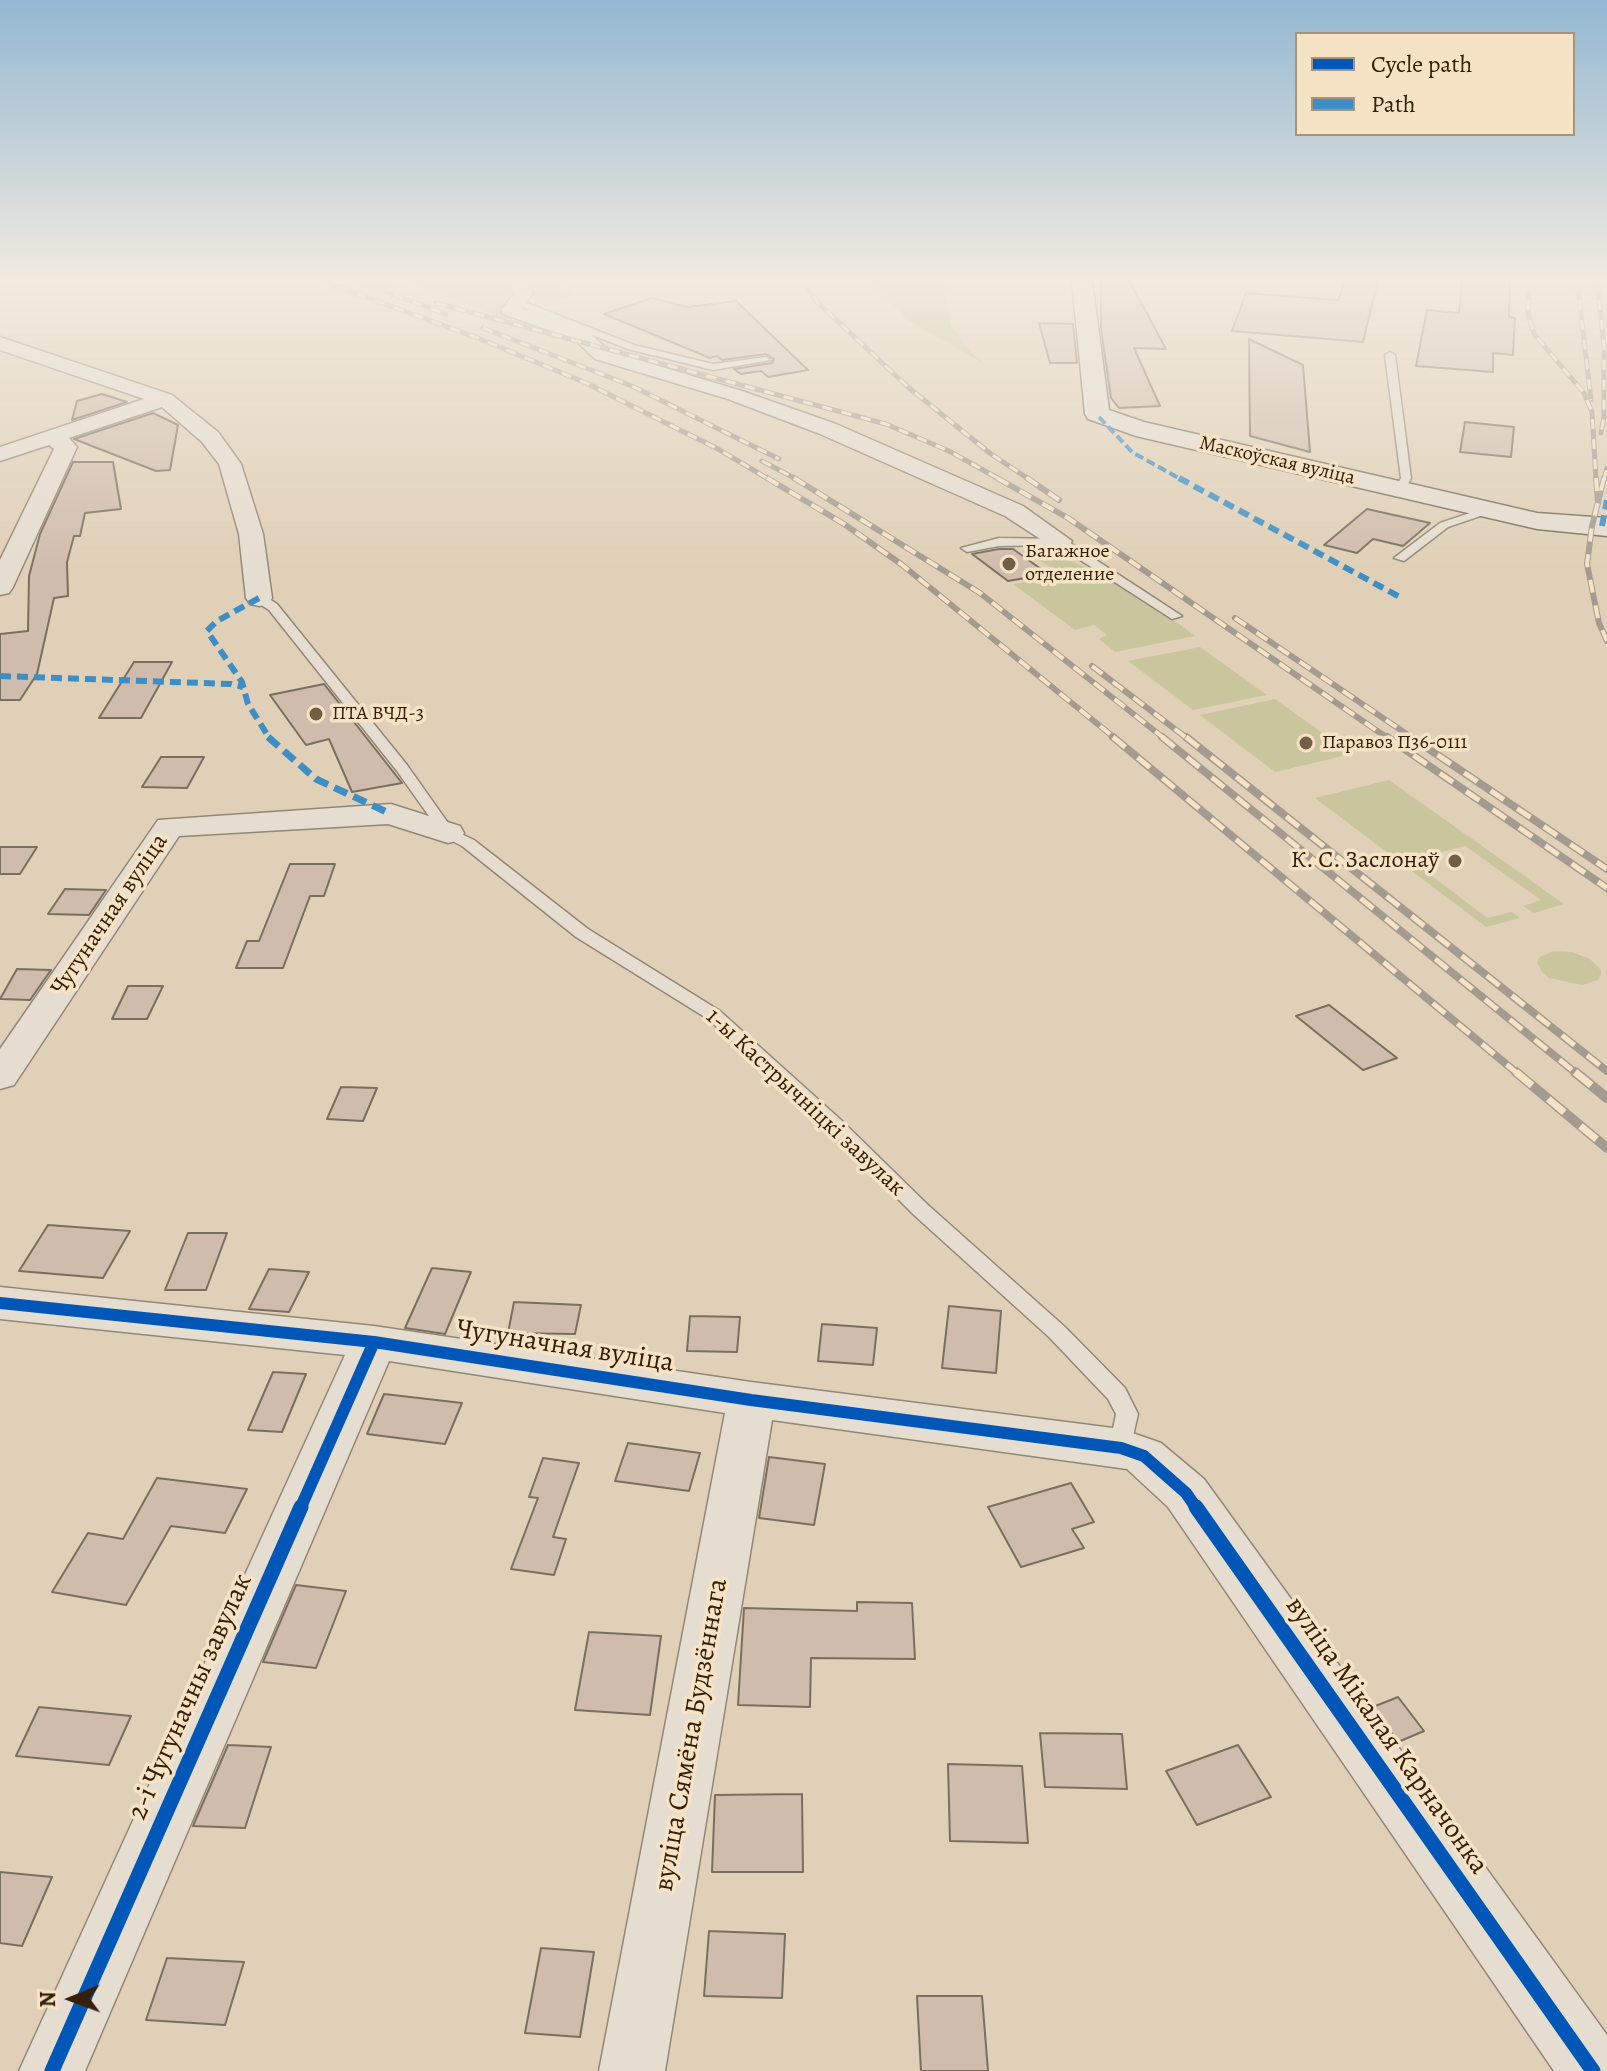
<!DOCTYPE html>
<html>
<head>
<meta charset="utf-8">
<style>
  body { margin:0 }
  #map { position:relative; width:1607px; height:2071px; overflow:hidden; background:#e0d0b7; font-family:Alegreya,serif }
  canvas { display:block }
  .legend { position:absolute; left:1295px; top:32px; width:280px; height:104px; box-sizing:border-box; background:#f6e2c5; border:2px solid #a99479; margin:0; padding:10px 14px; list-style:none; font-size:24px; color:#352007 }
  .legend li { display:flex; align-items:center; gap:16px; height:40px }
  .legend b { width:40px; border:2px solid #a99479 }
  .north { position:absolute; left:32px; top:1959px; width:80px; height:80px; -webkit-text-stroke:6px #f6e2c5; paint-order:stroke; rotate:269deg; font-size:22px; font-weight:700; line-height:32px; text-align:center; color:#352007 }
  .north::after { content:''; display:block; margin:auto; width:28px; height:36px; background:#352007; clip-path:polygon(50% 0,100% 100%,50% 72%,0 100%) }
</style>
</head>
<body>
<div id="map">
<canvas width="1607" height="2071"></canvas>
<ul class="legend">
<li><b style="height:10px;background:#0057b8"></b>Cycle path</li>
<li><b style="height:10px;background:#3d8ec5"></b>Path</li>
</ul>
<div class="north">N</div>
</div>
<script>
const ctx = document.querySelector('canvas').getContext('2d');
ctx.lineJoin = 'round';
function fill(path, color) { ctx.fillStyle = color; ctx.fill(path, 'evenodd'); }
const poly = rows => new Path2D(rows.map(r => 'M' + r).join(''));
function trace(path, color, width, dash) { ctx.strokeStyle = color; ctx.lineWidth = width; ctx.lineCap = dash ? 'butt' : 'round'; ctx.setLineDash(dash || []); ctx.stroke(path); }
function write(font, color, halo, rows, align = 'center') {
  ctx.font = font + ' Alegreya,serif'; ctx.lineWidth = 7; ctx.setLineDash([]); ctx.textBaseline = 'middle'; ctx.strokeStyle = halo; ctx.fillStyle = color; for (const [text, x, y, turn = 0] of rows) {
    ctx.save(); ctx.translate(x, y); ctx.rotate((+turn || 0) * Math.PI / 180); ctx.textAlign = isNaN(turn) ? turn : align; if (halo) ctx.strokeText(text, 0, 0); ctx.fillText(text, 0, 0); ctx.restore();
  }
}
const green = poly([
  [405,280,510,280,519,293,504,308,520,320,503,319],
  [531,280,572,280,558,286,576,294,535,305],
  [869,280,947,280,945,295,951,325,970,351,986,365,906,319],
  [1038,547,1124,583,1195,636,1115,652,1099,639,1107,635,1094,625,1075,630,1013,584,1064,575,1022,551],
  [1200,647,1267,695,1193,710,1128,661],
  [1275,699,1352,754,1275,772,1200,715],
  [1389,780,1564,904,1534,913,1523,906,1541,900,1465,846,1411,860,1487,918,1512,912,1520,918,1486,927,1315,798],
  [1553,951,1572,952,1590,959,1601,970,1601,975,1598,980,1582,985,1549,978,1542,972,1537,962,1540,957]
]);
const building = poly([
  [1101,280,1129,280,1166,349,1134,348,1160,406,1119,408,1111,398,1101,329,1101,280],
  [1345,280,1378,280,1363,342,1232,331,1246,293,1338,300,1345,280],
  [1462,280,1510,280,1509,317,1515,318,1513,355,1493,353,1493,372,1416,366,1427,310,1459,313,1462,280],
  [652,298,688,307,736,301,808,370,768,377,761,371,741,374,734,369,772,363,774,359,766,354,722,360,717,356,710,358,604,314,652,298],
  [1039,323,1073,324,1077,363,1050,363,1039,323],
  [1249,339,1303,365,1310,452,1250,436,1249,339],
  [102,394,127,402,72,420,77,401,102,394],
  [153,413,178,425,170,470,156,471,74,439,153,413],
  [1465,422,1514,427,1511,457,1460,452,1465,422],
  [73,462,113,462,121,509,85,513,80,536,74,536,67,562,68,596,54,598,37,674,20,700,0,700,0,634,28,631,29,576,40,534,73,462],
  [1367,509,1430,523,1403,546,1373,539,1357,553,1324,545,1367,509],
  [999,549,1013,549,1048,574,1008,581,972,554,999,549],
  [134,662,172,662,141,718,99,718,134,662],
  [324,684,365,736,402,783,352,792,329,739,306,745,270,695,324,684],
  [161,757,204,757,187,788,142,787,161,757],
  [0,847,37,847,20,874,0,874,0,847],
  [290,864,335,864,324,896,310,896,283,968,236,968,247,941,259,941,290,864],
  [65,889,106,890,89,915,48,914,65,889],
  [17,969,51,970,30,1000,0,999,17,969],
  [128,986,163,986,147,1019,112,1019,128,986],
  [1329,1005,1397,1058,1363,1070,1296,1016,1329,1005],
  [341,1087,377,1088,363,1121,327,1119,341,1087],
  [48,1225,130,1231,103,1278,19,1271,48,1225],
  [188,1233,227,1233,206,1290,165,1290,188,1233],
  [432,1268,471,1272,445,1334,405,1328,432,1268],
  [269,1269,309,1272,289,1312,249,1309,269,1269],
  [514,1302,581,1305,575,1334,508,1333,514,1302],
  [949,1306,1001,1311,996,1373,942,1368,949,1306],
  [690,1316,740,1317,737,1352,687,1351,690,1316],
  [822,1324,877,1328,873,1365,818,1361,822,1324],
  [273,1372,306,1374,282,1432,248,1430,273,1372],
  [384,1394,462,1403,445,1444,367,1434,384,1394],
  [628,1443,700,1453,689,1491,615,1481,628,1443],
  [769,1457,825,1464,814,1525,759,1518,769,1457],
  [543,1458,579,1463,553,1537,566,1539,554,1575,511,1569,538,1498,529,1497,543,1458],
  [157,1478,247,1489,225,1533,171,1526,126,1605,52,1592,88,1533,123,1539,157,1478],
  [1071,1483,1094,1522,1072,1529,1084,1548,1021,1567,988,1507,1071,1483],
  [296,1585,346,1591,316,1668,263,1662,296,1585],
  [857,1602,912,1603,915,1659,811,1658,810,1707,738,1705,744,1608,857,1611,857,1602],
  [589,1632,661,1636,650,1715,575,1710,589,1632],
  [1398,1697,1424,1731,1398,1742,1373,1707,1398,1697],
  [39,1707,131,1716,109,1765,16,1756,39,1707],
  [1040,1733,1122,1734,1127,1789,1045,1787,1040,1733],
  [228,1745,271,1747,245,1828,193,1826,228,1745],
  [1238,1745,1271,1797,1197,1825,1166,1771,1238,1745],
  [948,1764,1022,1766,1028,1843,950,1841,948,1764],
  [802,1794,803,1872,712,1872,715,1795,802,1794],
  [0,1872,52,1877,22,1946,0,1943,0,1872],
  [709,1931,785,1934,782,1998,704,1996,709,1931],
  [541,1948,594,1952,580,2037,525,2033,541,1948],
  [167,1958,244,1962,225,2025,146,2020,167,1958],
  [917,1996,982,1996,988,2071,921,2071,917,1996]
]);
const lane = poly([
  [367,280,378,280,391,285,387,288,367,280],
  [517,299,634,345,713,364,766,357,771,360,713,370,628,349,514,304,517,299],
  [1390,352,1395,355,1411,478,1404,492,1400,493,1394,490,1401,478,1385,355,1390,352],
  [1488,507,1494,510,1492,512,1448,527,1404,561,1394,558,1440,523,1488,507],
  [999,538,1064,539,1182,616,1172,619,1057,545,999,546,967,552,961,548,999,538],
  [255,595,263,595,277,604,407,765,453,830,474,840,588,929,720,1011,841,1120,928,1205,1065,1327,1125,1388,1138,1414,1129,1454,1121,1457,1113,1454,1109,1448,1116,1414,1108,1399,1049,1337,914,1215,827,1128,708,1019,576,937,462,846,443,836,397,771,269,610,255,601,255,595]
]);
const street = poly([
  [506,280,524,280,533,293,522,308,588,331,609,351,742,391,836,424,1023,506,1072,541,1069,546,1051,546,1005,516,820,434,728,399,595,359,574,339,503,314,501,310,515,293,506,280],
  [0,337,172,395,218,432,241,464,263,534,272,598,268,604,259,606,250,604,246,598,239,534,219,464,202,442,162,407,69,438,77,447,13,587,9,593,0,595,0,560,54,449,49,445,0,461,0,447,144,399,0,350,0,337],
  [391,804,460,826,464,833,460,840,448,843,388,824,179,836,14,1085,0,1089,0,1049,158,820,391,804],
  [0,1287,374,1326,751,1382,1121,1429,1161,1443,1204,1479,1607,2035,1607,2071,1554,2071,1168,1507,1127,1469,772,1420,665,2071,599,2071,725,1413,389,1361,85,2071,19,2071,345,1355,0,1319,0,1287]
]);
const secondary = poly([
  [1072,280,1092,280,1109,410,1144,422,1537,513,1607,518,1607,536,1537,529,1136,436,1088,419,1085,414,1072,280]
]);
const railFar3 = poly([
  [319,280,478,338,586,383,718,449,770,480],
  [802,280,818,303,908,387,991,454,1030,480],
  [1529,280,1528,313,1534,334,1584,393,1592,412,1596,480],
  [1577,280,1591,400],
  [1597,280,1604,346,1604,417,1601,433],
  [356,281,446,314],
  [436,303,886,424,949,451,1001,480],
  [483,328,632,386,779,459],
  [762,461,798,480],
  [1604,480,1607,468]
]);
const railFar2 = poly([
  [767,478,844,524,901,564,1116,739],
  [794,478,980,593,1165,739],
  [997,478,1068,518,1389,739],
  [1027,478,1059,500],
  [1596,478,1598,503],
  [1604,478,1592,526,1587,564,1599,623,1607,641],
  [1235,618,1414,739],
  [1092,666,1188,739]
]);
const railFar1 = poly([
  [1113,737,1518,1074],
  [1162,737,1577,1074],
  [1186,737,1607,1071],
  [1387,737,1607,888],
  [1411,737,1607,869]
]);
const rail = poly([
  [1516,1072,1607,1148],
  [1575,1072,1607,1098]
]);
const quietFar2 = poly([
  [1099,417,1132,452,1182,480]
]);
const quietFar1 = poly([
  [1179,478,1400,597],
  [1602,526,1607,500],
  [259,598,217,621,207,631,242,682,248,704,270,739],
  [0,676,231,684,243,687]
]);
const quiet = poly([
  [268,737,316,779,391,814]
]);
const cyclewayFar1 = poly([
  [0,1303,374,1342,751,1400,1121,1448,1144,1456,1186,1493,1197,1509],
  [300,1509,374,1342]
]);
const cycleway = poly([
  [1196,1507,1593,2071],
  [52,2071,301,1507]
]);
const markers = [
  [1009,564,8,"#715e45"],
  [316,714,8,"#715e45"],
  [1306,743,8,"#715e45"],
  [1455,861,8,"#715e45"]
];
const farStreetnames = [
  ["Маскоўская вуліца",1277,461,13]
];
const farPoinames = [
  ["Багажное",1025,552],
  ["отделение",1025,575],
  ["ПТА ВЧД-3",332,714],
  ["Паравоз П36-0111",1322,743]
];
const poiNames = [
  ["К. С. Заслонаў",1439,861]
];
const streetNames = [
  ["Чугуначная вуліца",110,915,-56],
  ["1-ы Кастрычніцкі завулак",805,1103,43]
];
const nearStreetnames = [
  ["Чугуначная вуліца",565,1347,9],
  ["2-і Чугуначны завулак",191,1697,-66],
  ["вуліца Сямёна Будзённага",692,1735,-80],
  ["вуліца Мікалая Карначонка",1386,1736,55]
];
fill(green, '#c9c69e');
fill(building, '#d0bcac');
trace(building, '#7a6f5e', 2);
trace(lane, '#928776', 3);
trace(street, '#928776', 3);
trace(secondary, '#7a6f5e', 3);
fill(lane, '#e5ddd0');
fill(street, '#e5ddd0');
fill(secondary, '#e5ddd0');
trace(railFar3, '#a49b90', 5);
trace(railFar2, '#a49b90', 6);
trace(railFar1, '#a49b90', 8);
trace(rail, '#a49b90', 10);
trace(railFar3, '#f6e2c5', 3, [10]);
trace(railFar2, '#f6e2c5', 4, [13]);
trace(railFar1, '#f6e2c5', 5, [16]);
trace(rail, '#f6e2c5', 7, [21]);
trace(quietFar2, '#3d8ec5', 4, [9, 4]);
trace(quietFar1, '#3d8ec5', 6, [11, 6]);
trace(quiet, '#3d8ec5', 7, [14, 7]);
trace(cyclewayFar1, '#0057b8', 12);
trace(cycleway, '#0057b8', 15);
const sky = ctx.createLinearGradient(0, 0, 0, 570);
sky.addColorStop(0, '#92b8d2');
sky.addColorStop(0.49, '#f1eadf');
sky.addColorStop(1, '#f1eadf00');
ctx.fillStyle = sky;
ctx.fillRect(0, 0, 1607, 570);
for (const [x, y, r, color] of markers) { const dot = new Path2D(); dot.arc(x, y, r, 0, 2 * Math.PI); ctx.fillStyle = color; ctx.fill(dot); trace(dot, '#f6e2c5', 3); }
write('20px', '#352007', '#f6e2c5', farStreetnames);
write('20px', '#352007', '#f6e2c5', farPoinames, 'left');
write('24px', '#352007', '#f6e2c5', poiNames, 'right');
write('24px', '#352007', '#f6e2c5', streetNames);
write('28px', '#352007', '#f6e2c5', nearStreetnames);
</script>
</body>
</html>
